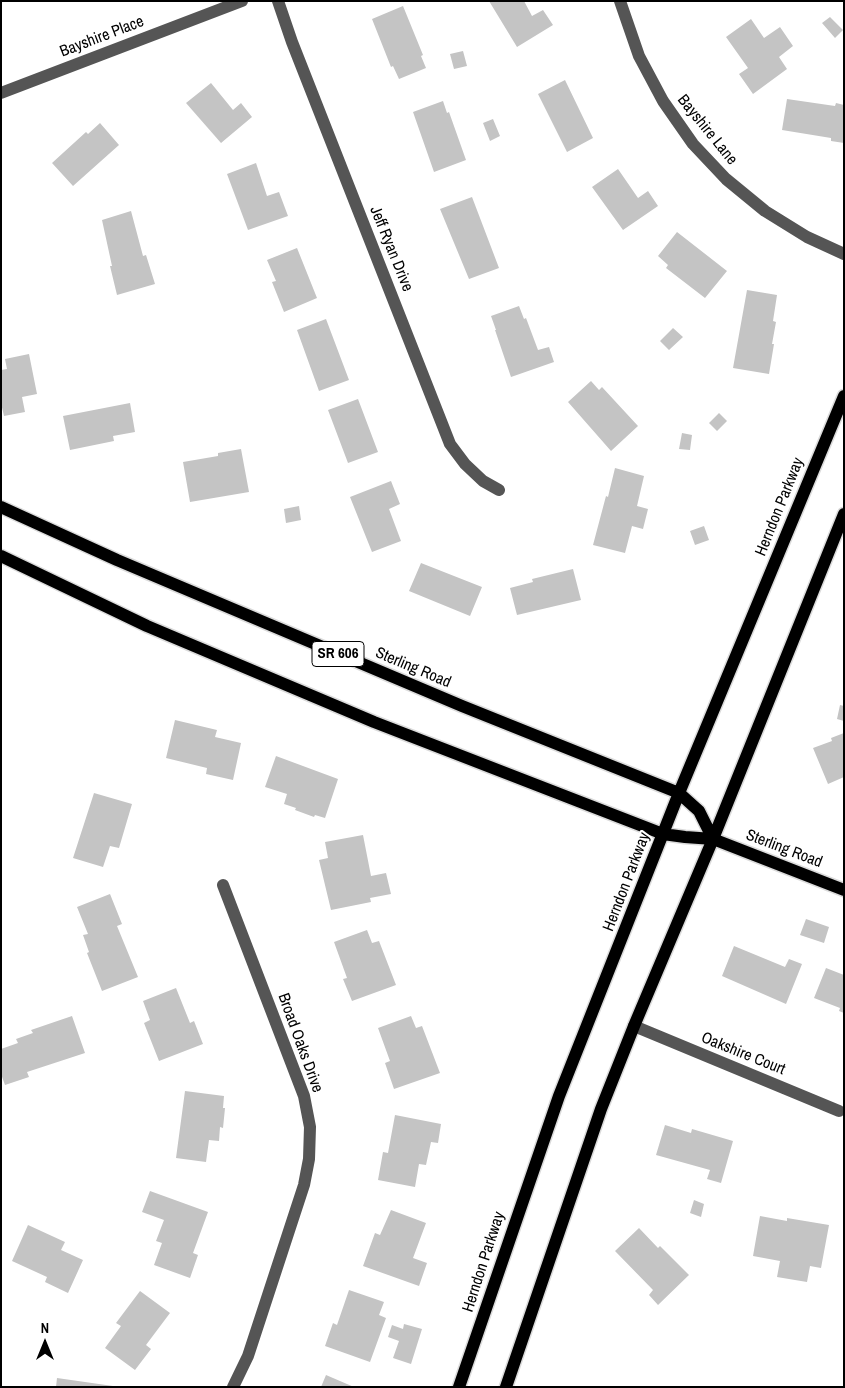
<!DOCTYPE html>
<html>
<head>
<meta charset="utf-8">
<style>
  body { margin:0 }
  #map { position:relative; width:845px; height:1388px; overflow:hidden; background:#fff; font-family:"Archivo Narrow",sans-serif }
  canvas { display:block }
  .frame { position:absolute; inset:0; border:2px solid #000; pointer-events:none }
  .north { position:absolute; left:20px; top:1318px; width:50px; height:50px; -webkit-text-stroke:4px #fff; paint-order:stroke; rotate:0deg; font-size:14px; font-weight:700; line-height:20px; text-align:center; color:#000 }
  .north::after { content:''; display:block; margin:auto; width:18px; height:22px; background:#000; clip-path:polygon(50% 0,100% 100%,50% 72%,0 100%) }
</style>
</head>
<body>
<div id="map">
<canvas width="845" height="1388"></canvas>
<div class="frame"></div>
<div class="north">N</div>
</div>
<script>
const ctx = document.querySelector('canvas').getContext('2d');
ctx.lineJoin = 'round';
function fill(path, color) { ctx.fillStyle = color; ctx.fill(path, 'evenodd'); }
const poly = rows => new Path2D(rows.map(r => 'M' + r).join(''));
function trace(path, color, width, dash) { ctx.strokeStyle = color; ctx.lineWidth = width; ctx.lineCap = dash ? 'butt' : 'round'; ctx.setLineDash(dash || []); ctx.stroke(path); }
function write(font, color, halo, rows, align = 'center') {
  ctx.font = font + ' "Archivo Narrow",sans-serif'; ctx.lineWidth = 4; ctx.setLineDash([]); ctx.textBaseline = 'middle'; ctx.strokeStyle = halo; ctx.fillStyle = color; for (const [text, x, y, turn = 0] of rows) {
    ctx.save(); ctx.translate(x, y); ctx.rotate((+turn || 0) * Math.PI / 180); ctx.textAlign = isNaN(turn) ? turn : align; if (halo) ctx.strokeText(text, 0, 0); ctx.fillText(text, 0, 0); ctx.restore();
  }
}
const building = poly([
  [489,1,524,1,532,16,543,10,553,25,517,47],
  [403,6,423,55,421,56,426,68,399,79,393,66,391,67,372,19],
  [830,17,843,30,835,38,822,23],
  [751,19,764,38,780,27,793,46,779,57,787,69,753,94,739,74,748,68,726,37],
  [463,51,467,66,454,69,450,54],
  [565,80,593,138,567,152,538,94],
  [211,83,233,110,241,103,252,117,221,143,186,103],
  [787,99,835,106,836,103,844,105,844,143,831,141,831,138,782,130],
  [443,101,447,113,449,112,466,160,434,172,413,112],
  [493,119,500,136,490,141,483,123],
  [100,123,119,145,73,186,52,163,86,132,88,134],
  [256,163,267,196,279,192,288,216,248,230,227,174],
  [618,169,638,198,648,191,658,206,623,230,592,187],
  [472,197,499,268,469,279,440,209],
  [131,211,143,256,146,255,155,284,117,295,110,266,112,266,102,220],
  [677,232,727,271,705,298,666,268,668,265,658,256],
  [297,248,317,298,284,312,272,282,276,281,267,260],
  [747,290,777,295,773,321,776,322,772,344,774,344,769,374,733,368],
  [519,306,524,319,526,318,538,350,549,347,554,362,511,377,495,330,496,330,491,316],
  [326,319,349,380,319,391,297,330],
  [673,328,683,337,669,350,660,341],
  [29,354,37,394,22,397,25,412,4,416,1,403,1,370,7,369,5,359],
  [591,381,599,390,602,387,638,426,611,451,568,402],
  [358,399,378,452,348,463,328,410],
  [130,403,135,432,113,436,114,441,70,450,63,416],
  [719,413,727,421,717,431,709,423],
  [682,433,692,435,690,450,679,449],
  [241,449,249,492,190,502,183,462,218,456,218,453],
  [615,468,644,476,637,506,648,509,643,529,632,526,625,553,593,545,606,496,608,497],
  [391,481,400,504,389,509,401,541,372,552,350,497],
  [299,506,301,520,286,523,284,509],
  [704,526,709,540,695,545,690,531],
  [421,563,482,587,470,616,409,591],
  [573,569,581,600,517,615,510,588,533,582,532,579],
  [840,705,844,706,844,721,837,719],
  [175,720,217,730,215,737,241,743,233,780,206,774,207,768,166,758],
  [844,733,844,777,828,784,813,748,832,741,831,738],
  [276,756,338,779,325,818,315,815,314,817,295,810,296,808,284,804,287,794,265,787],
  [94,793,132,804,119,848,110,846,103,867,73,858],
  [363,835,371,876,386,873,391,894,370,898,371,902,331,910,319,860,328,858,325,842],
  [110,894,122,924,117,926,138,977,102,991,87,953,89,952,83,935,88,934,77,907],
  [806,919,829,927,824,943,800,935],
  [367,930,372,943,379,941,396,985,352,1001,343,979,347,978,334,942],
  [734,946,785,967,789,959,802,964,786,1004,722,976],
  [826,968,844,975,844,1013,839,1011,840,1008,814,998],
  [176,988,190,1023,194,1021,203,1044,159,1061,144,1023,150,1020,143,1001],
  [72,1016,85,1053,27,1072,29,1077,5,1085,1,1074,1,1049,18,1043,16,1039,33,1033,31,1030],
  [411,1016,416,1028,422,1026,440,1073,394,1089,385,1063,390,1061,378,1028],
  [185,1091,224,1096,223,1108,225,1108,223,1128,220,1127,219,1141,209,1140,206,1162,176,1158],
  [395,1115,441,1124,438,1143,431,1142,426,1165,419,1164,415,1187,378,1180,383,1152,388,1153],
  [665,1125,691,1133,692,1129,733,1141,721,1183,707,1179,710,1170,656,1155],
  [150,1191,208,1212,193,1253,198,1255,190,1278,154,1265,162,1243,156,1241,164,1220,142,1212],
  [694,1200,704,1204,701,1217,690,1213],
  [391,1210,426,1223,413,1258,427,1263,419,1286,363,1266,375,1233,380,1235],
  [760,1216,787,1221,787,1218,829,1225,821,1268,810,1266,807,1282,777,1277,780,1261,753,1256],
  [28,1225,65,1242,61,1250,83,1260,68,1293,45,1282,47,1277,12,1261],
  [639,1228,658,1248,660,1246,689,1275,658,1305,649,1295,653,1290,615,1251],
  [349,1290,384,1302,379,1315,386,1318,370,1362,325,1346,333,1323,337,1325],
  [140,1291,170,1313,146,1345,151,1349,135,1370,105,1348,121,1326,116,1323],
  [404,1324,422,1329,411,1364,393,1358,399,1341,388,1337,392,1325,403,1329],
  [326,1375,354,1387,321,1387],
  [57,1378,113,1386,113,1387,56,1387]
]);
const minor = poly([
  [278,1,292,42,450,444,465,464,483,481,499,490],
  [620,1,639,56,663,101,693,144,726,179,765,211,807,237,844,254],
  [1,93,242,1],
  [223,885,304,1096,310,1127,309,1159,304,1185,248,1356,233,1387],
  [634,1026,839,1111]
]);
const major = poly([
  [1,507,117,560,462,706,679,793,699,811,713,839],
  [1,556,147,626,374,722,663,834,685,837,713,839,844,890],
  [459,1387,559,1096,679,793,844,396],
  [506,1387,601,1109,634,1026,713,839,844,514]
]);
const shields = [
  [338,654,52]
];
const shieldNames = [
  ["SR 606",338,654]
];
const streetNames = [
  ["Bayshire Place",102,37,-21],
  ["Bayshire Lane",707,130,51],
  ["Jeff Ryan Drive",391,249,68],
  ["Herndon Parkway",780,507,-68],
  ["Sterling Road",413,668,23],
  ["Sterling Road",784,849,21],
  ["Herndon Parkway",627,882,-69],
  ["Broad Oaks Drive",300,1043,70],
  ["Oakshire Court",743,1054,22],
  ["Herndon Parkway",484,1262,-72]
];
fill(building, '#c4c4c4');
trace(major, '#dbdbdb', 15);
trace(minor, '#555', 12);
trace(major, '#000', 12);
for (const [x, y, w] of shields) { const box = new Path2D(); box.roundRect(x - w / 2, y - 12.5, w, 25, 4); ctx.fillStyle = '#fff'; ctx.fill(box); trace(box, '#000', 1); }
write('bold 15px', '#000', null, shieldNames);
write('16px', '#000', '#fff', streetNames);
</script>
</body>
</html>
